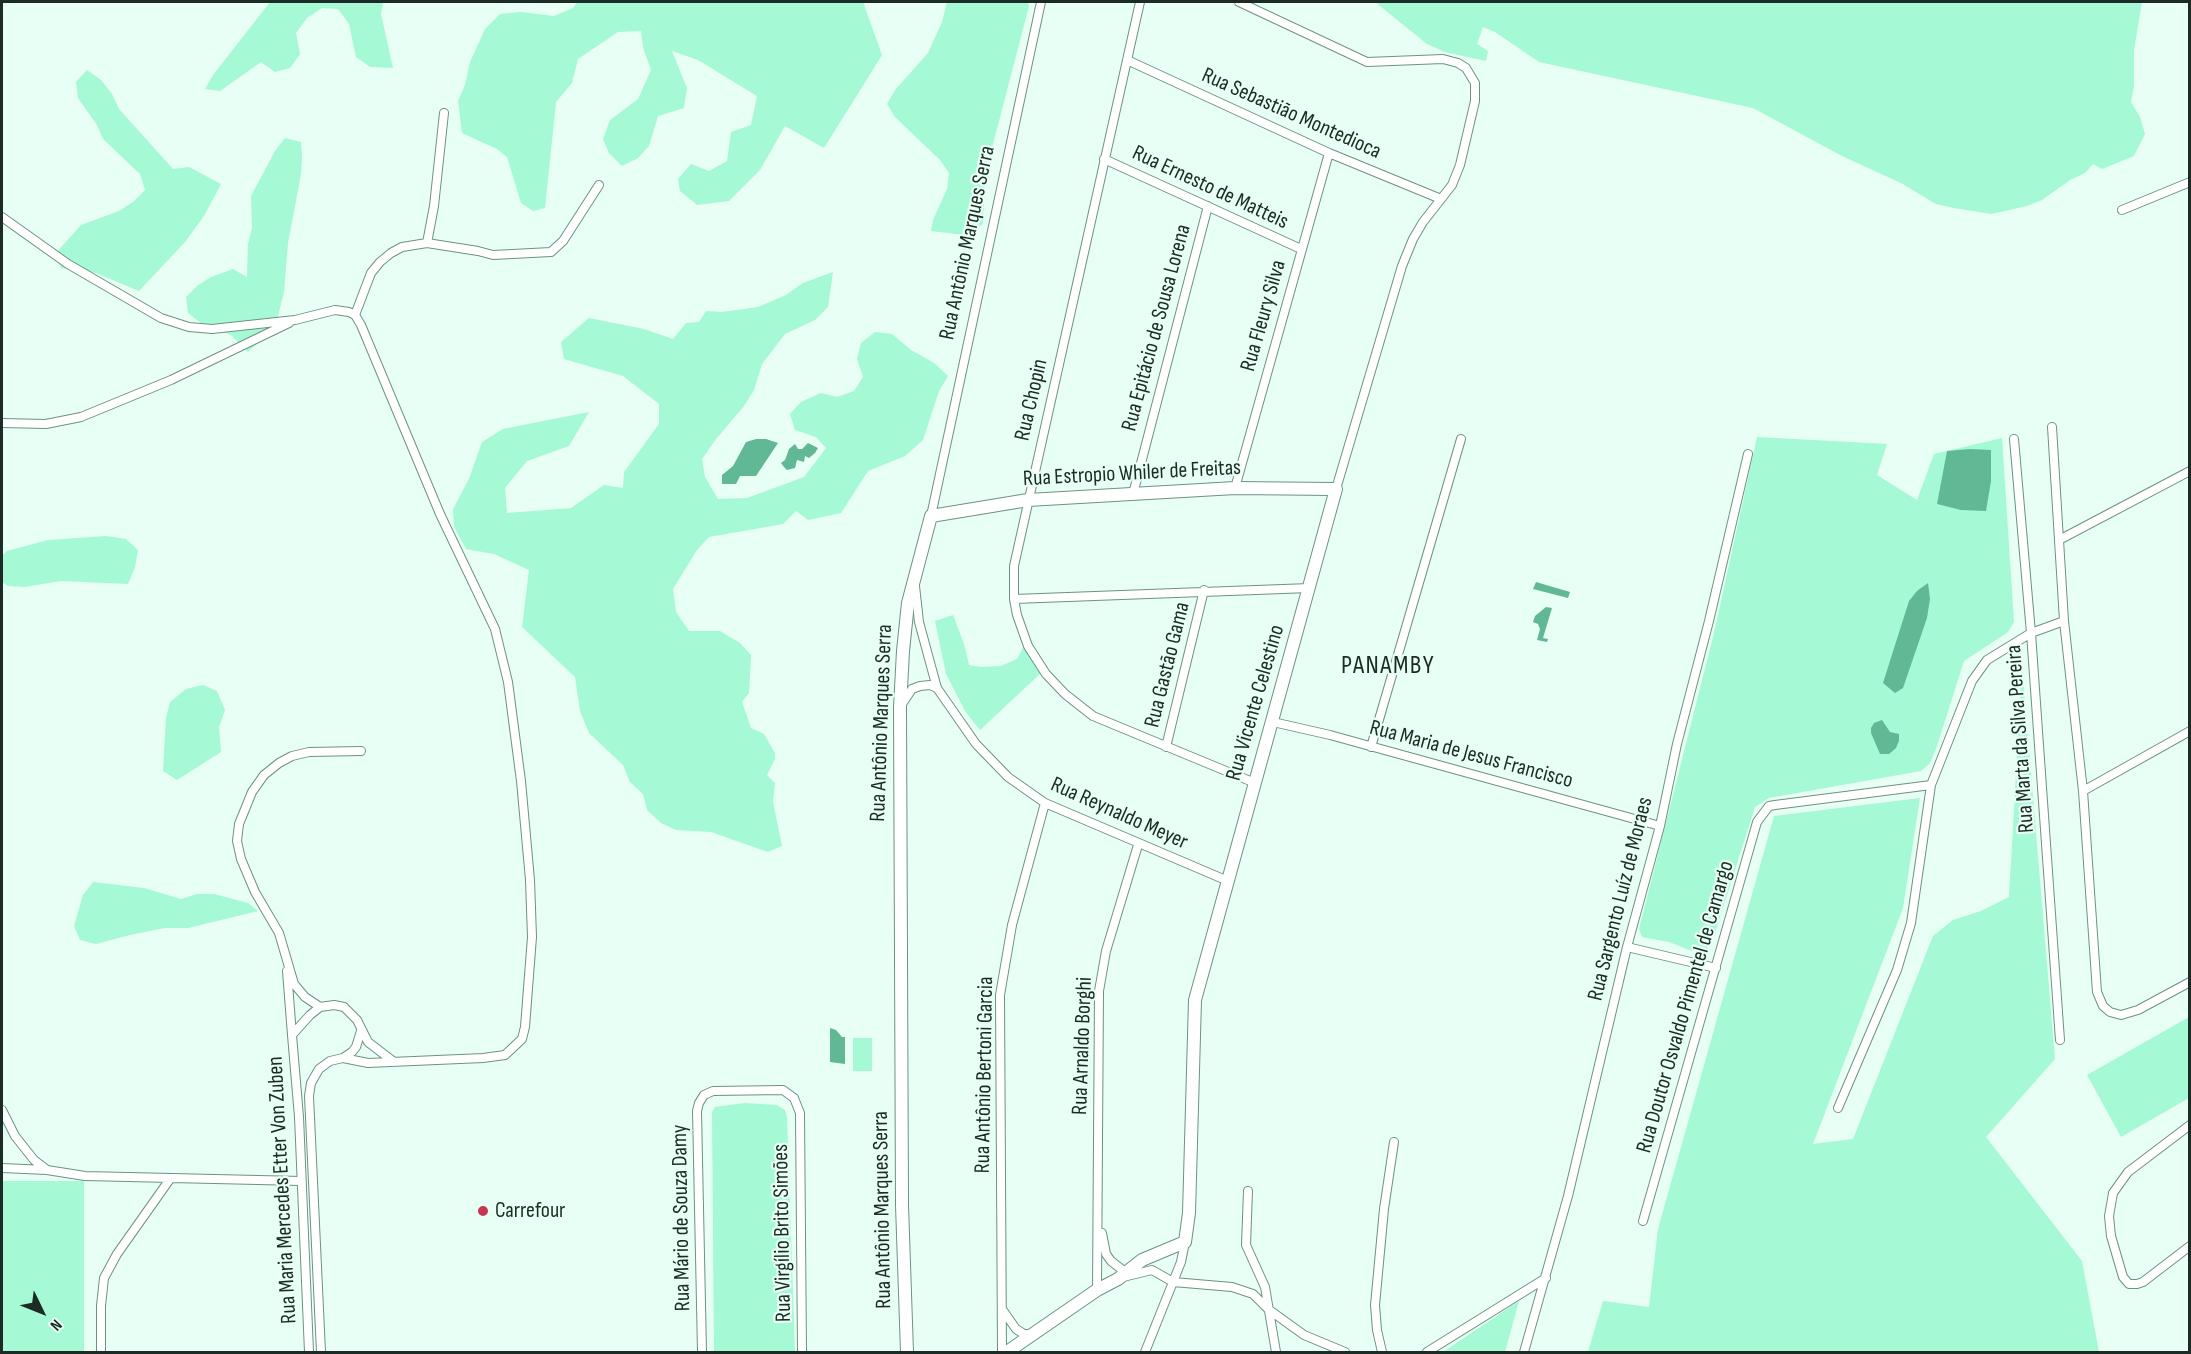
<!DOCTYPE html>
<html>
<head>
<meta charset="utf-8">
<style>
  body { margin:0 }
  #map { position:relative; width:2191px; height:1354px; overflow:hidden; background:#e7fff4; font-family:"Sofia Sans Condensed",sans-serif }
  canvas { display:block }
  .frame { position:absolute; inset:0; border:3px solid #1c2b25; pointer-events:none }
  .north { position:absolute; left:12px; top:1282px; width:60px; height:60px; -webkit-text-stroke:4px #e7fff4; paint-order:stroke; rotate:133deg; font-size:16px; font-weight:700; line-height:24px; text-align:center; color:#1c2b25 }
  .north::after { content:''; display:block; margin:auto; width:21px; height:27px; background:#1c2b25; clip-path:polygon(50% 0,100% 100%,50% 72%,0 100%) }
</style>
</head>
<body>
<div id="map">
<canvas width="2191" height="1354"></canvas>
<div class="frame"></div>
<div class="north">N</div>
</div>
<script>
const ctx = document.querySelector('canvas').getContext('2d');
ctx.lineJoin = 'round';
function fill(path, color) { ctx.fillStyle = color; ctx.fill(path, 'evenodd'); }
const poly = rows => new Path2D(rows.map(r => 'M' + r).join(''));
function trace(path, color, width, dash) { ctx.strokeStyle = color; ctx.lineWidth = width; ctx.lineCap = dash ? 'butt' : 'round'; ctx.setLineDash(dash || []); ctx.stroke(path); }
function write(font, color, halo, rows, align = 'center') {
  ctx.font = font + ' "Sofia Sans Condensed",sans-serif'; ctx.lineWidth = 4.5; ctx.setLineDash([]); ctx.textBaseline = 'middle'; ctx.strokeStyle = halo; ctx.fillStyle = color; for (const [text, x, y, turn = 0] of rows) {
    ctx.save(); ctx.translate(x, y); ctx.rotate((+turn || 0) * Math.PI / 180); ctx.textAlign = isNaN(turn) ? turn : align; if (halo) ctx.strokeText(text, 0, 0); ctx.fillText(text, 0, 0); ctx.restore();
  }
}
const green = poly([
  [270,2,383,2,381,14,393,68,370,67,356,57,349,24,338,9,322,8,307,18,296,33,300,54,290,68,275,72,261,62,220,91,205,89,213,75],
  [577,2,863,2,882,55,824,148,785,126,760,170,729,201,697,205,680,191,678,179,691,164,709,171,727,161,731,132,751,125,757,96,698,60,672,51,687,88,684,108,658,116,649,146,638,158,622,166,609,153,603,139,610,120,638,99,651,70,643,47,641,31,618,32,578,59,572,83,556,102,545,208,533,211,521,203,507,157,497,149,462,133,458,101,465,85,470,62,485,29,500,14,521,12,554,16,573,8],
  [947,2,1028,2,1029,6,985,175,983,224,965,235,931,231,933,220,947,189,949,173,940,160,895,117,887,104,895,90,928,53,942,22],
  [1375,2,2142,2,2134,50,2134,86,2131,102,2140,117,2145,134,2134,156,2102,169,2093,164,2085,173,2070,180,2042,200,2027,206,1991,214,1954,208,1936,204,1901,183,1842,156,1753,108,1539,62,1495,32,1483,27,1477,44,1488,51,1486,61,1445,52,1427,44],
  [87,70,101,80,112,94,119,109,173,169,189,167,221,184,204,216,185,242,139,291,96,273,61,268,55,254,81,225,119,211,133,202,145,190,140,174,103,139,97,125,78,98,76,82],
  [285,138,301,142,302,158,301,174,288,243,284,292,276,324,248,352,231,335,201,323,188,313,186,297,197,286,211,277,233,269,247,277,248,244,252,228,251,196,275,151],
  [833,272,828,307,815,320,785,334,762,364,754,390,744,406,716,439,702,459,705,477,718,499,747,498,804,477,826,448,816,437,795,430,790,414,801,402,821,393,837,397,854,391,863,377,857,359,861,343,875,332,892,334,911,350,934,363,948,376,939,391,923,440,905,456,868,471,841,513,808,520,796,511,783,524,709,537,697,550,673,589,676,612,689,631,720,631,740,643,751,655,749,693,742,702,751,728,764,734,775,753,775,759,767,775,775,783,773,802,782,846,768,852,711,832,676,830,661,823,647,810,643,794,630,782,623,765,589,733,580,711,575,677,522,627,529,570,494,554,466,549,454,527,453,509,469,479,482,442,503,429,589,412,569,446,527,461,505,488,507,513,571,508,604,485,623,488,624,472,659,424,659,404,623,376,564,359,561,342,589,318,644,329,673,339,686,323,699,322,706,311,722,312,758,307,786,295,803,283],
  [1757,437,1887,444,1877,475,1917,500,1934,454,2002,438,2014,622,2008,632,1964,661,1936,749,1930,763,1921,771,1769,798,1755,807,1714,936,1706,950,1692,951,1669,942,1642,937,1639,929,1714,633],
  [106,536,126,539,138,550,135,567,128,584,61,581,24,587,8,586,2,582,2,556,7,551,48,540],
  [953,615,964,644,969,665,981,667,1001,666,1017,659,1024,646,1041,673,980,730,965,711,946,674,935,621],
  [2022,666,2055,1059,1986,1137,2082,1261,2099,1352,1588,1352,1603,1301,1649,1307,1658,1229,1774,816,1920,798,1903,908,1813,1144,1853,1139,1933,936,1953,920,1981,911,2009,897],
  [203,685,217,691,225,710,219,727,221,752,177,780,163,771,166,718,170,702,186,689],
  [93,882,144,888,181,899,197,894,214,894,248,903,258,911,188,928,165,928,130,935,96,944,80,940,74,926,83,895],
  [2189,1017,2189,1098,2121,1137,2087,1075],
  [853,1038,872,1038,872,1071,853,1071],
  [745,1103,777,1105,785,1110,787,1117,795,1352,714,1352,712,1112,715,1107],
  [2,1181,84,1181,84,1352,2,1352],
  [1519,1301,1505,1352,1443,1352]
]);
const water = poly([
  [756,439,766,439,778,443,756,476,740,476,736,484,722,484,722,475,733,466,746,442],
  [808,443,818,448,815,453,809,458,805,456,804,462,797,460,795,468,787,470,784,467,781,463,785,460,789,449,795,444,798,449,802,449],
  [1970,449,1991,450,1991,481,1986,511,1961,510,1937,504,1947,451],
  [1536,582,1570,592,1568,598,1533,589],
  [1928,583,1930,599,1927,618,1903,688,1895,693,1883,683,1909,601,1917,591],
  [1546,607,1552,608,1543,638,1548,639,1547,642,1537,640,1540,629,1538,624,1533,622,1535,616],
  [1882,720,1890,732,1899,734,1899,741,1896,748,1889,754,1880,754,1871,733,1871,728,1874,723],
  [830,1028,836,1030,842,1037,845,1037,845,1064,830,1062]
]);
const street = poly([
  [1140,2,1014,566,1014,599,1017,615,1028,646,1046,674,1065,694,1093,716,1255,783],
  [1239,2,1367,62,1443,59,1458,63,1466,68,1475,83,1475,101,1460,165,1452,185,1423,222,1413,239,1402,266,1336,489],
  [1127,60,1329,153,1441,199],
  [1104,159,1301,249],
  [2122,210,2190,182],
  [2,217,68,264,161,318,189,327,212,329,295,320,335,310,349,312,355,315,361,325,440,514,495,629,508,682,521,781,530,880,532,937,525,1027,522,1039,505,1055,483,1058,368,1063,343,1058],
  [427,243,434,206,444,113],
  [355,315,371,273,380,262,391,253,402,247,427,243,478,251,493,255,551,252,563,241,599,185],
  [2,423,46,424,81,417,171,380,289,323],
  [2052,427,2064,621,2083,791,2097,992,2103,1006,2110,1012,2121,1015,2138,1010,2190,982],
  [2014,439,2031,633,2060,1040],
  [1235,488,1329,153],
  [1133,494,1208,206],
  [931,516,1041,2],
  [2059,540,2190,471],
  [915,586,919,622,937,688,976,744,1008,777,1045,803,1228,881],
  [1014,599,1310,588],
  [902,704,912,689,920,686,930,685,937,688],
  [1273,722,1330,735,1660,826],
  [1166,747,1204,590],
  [1371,747,1461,439],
  [2083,791,2190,731],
  [1627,947,1716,968],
  [287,971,292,1035],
  [320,1007,305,997,294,984,279,933,255,892,241,859,237,841,239,824,252,792,264,775,279,763,292,756,309,752,361,751],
  [1838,1108,1897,970,1911,923,1931,785,1972,681,1987,660,2031,633,2064,621],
  [2,1110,15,1136,34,1160,47,1170],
  [2190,1125,2128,1172,2113,1193,2109,1216,2111,1236,2123,1277,2129,1284,2137,1284,2143,1282,2190,1246],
  [2,1168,47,1170,85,1176,301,1181],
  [1248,1191,1246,1245,1265,1287,1276,1352],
  [1643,1221,1757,822,1769,806,1775,805,1931,785],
  [1102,1233,1106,1254,1111,1261,1125,1272],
  [1123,1277,1152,1270,1173,1282,1232,1287,1253,1294,1268,1309,1304,1335,1345,1352],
  [1097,1290,1099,991,1106,951,1138,845],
  [1002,1309,1016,1329,1024,1334,1033,1334],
  [101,1352,101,1306,104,1278,117,1254,170,1179],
  [309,1352,299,1117,292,1035,310,1015,320,1007,334,1005,344,1007,357,1020,368,1042,394,1062],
  [321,1352,309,1096,311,1083,319,1069,330,1061,343,1058,352,1052,356,1047,361,1031],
  [702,1352,697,1111,699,1103,704,1095,713,1091,783,1090,794,1098,800,1113,802,1352],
  [1002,1352,1000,995,1012,925,1045,803],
  [1145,1352,1181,1262,1185,1242],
  [1382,1352,1377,1330,1375,1305,1384,1209,1394,1142],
  [1427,1352,1546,1278],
  [1524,1352,1568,1196,1627,947,1660,826,1677,744,1709,621,1748,454]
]);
const secondary = poly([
  [907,1352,902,1205,900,707,903,651,908,603,931,516,1028,500,1235,488,1336,489,1195,1000,1189,1213,1185,1242,1142,1260,1118,1279,1097,1290,1007,1352]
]);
const markers = [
  [483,1211,6,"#c6364f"]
];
const streetNames = [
  ["Rua Sebastião Montedioca",1291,114,24],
  ["Rua Ernesto de Matteis",1210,188,25],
  ["Rua Antônio Marques Serra",968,243,-78],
  ["Rua Fleury Silva",1264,316,-74],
  ["Rua Epitácio de Sousa Lorena",1157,328,-75],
  ["Rua Chopin",1032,400,-77],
  ["Rua Estropio Whiler de Freitas",1132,474,-3],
  ["Rua Gastão Gama",1168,665,-76],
  ["Rua Vicente Celestino",1256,703,-74],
  ["Rua Antônio Marques Serra",882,723,-88],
  ["Rua Marta da Silva Pereira",2021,739,-94],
  ["Rua Maria de Jesus Francisco",1471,755,15],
  ["Rua Reynaldo Meyer",1119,814,24],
  ["Rua Sargento Luíz de Moraes",1621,899,-76],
  ["Rua Doutor Osvaldo Pimentel de Camargo",1686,1007,-74],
  ["Rua Arnaldo Borghi",1083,1046,-88],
  ["Rua Antônio Bertoni Garcia",985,1075,-89],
  ["Rua Maria Mercedes Etter Von Zuben",283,1190,-93],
  ["Rua Antônio Marques Serra",883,1210,-91],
  ["Rua Mário de Souza Damy",682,1218,-91],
  ["Rua Virgílio Brito Simões",783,1233,-91]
];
const poiNames = [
  ["Carrefour",495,1211]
];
const quarterNames = [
  ["PANAMBY",1388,666]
];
fill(green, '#a5f9d5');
fill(water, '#60b895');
trace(street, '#6e9282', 10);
trace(secondary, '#6e9282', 14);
trace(street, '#fff', 8);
trace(secondary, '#fff', 12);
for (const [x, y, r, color] of markers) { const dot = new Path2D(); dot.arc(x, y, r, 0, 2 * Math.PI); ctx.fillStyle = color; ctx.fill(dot); trace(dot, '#e7fff4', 2); }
write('22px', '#1c2b25', '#e7fff4', streetNames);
write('22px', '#1c2b25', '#e7fff4', poiNames, 'left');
ctx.letterSpacing = '1.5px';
write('26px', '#1c2b25', '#e7fff4', quarterNames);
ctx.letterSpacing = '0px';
</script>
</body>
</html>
